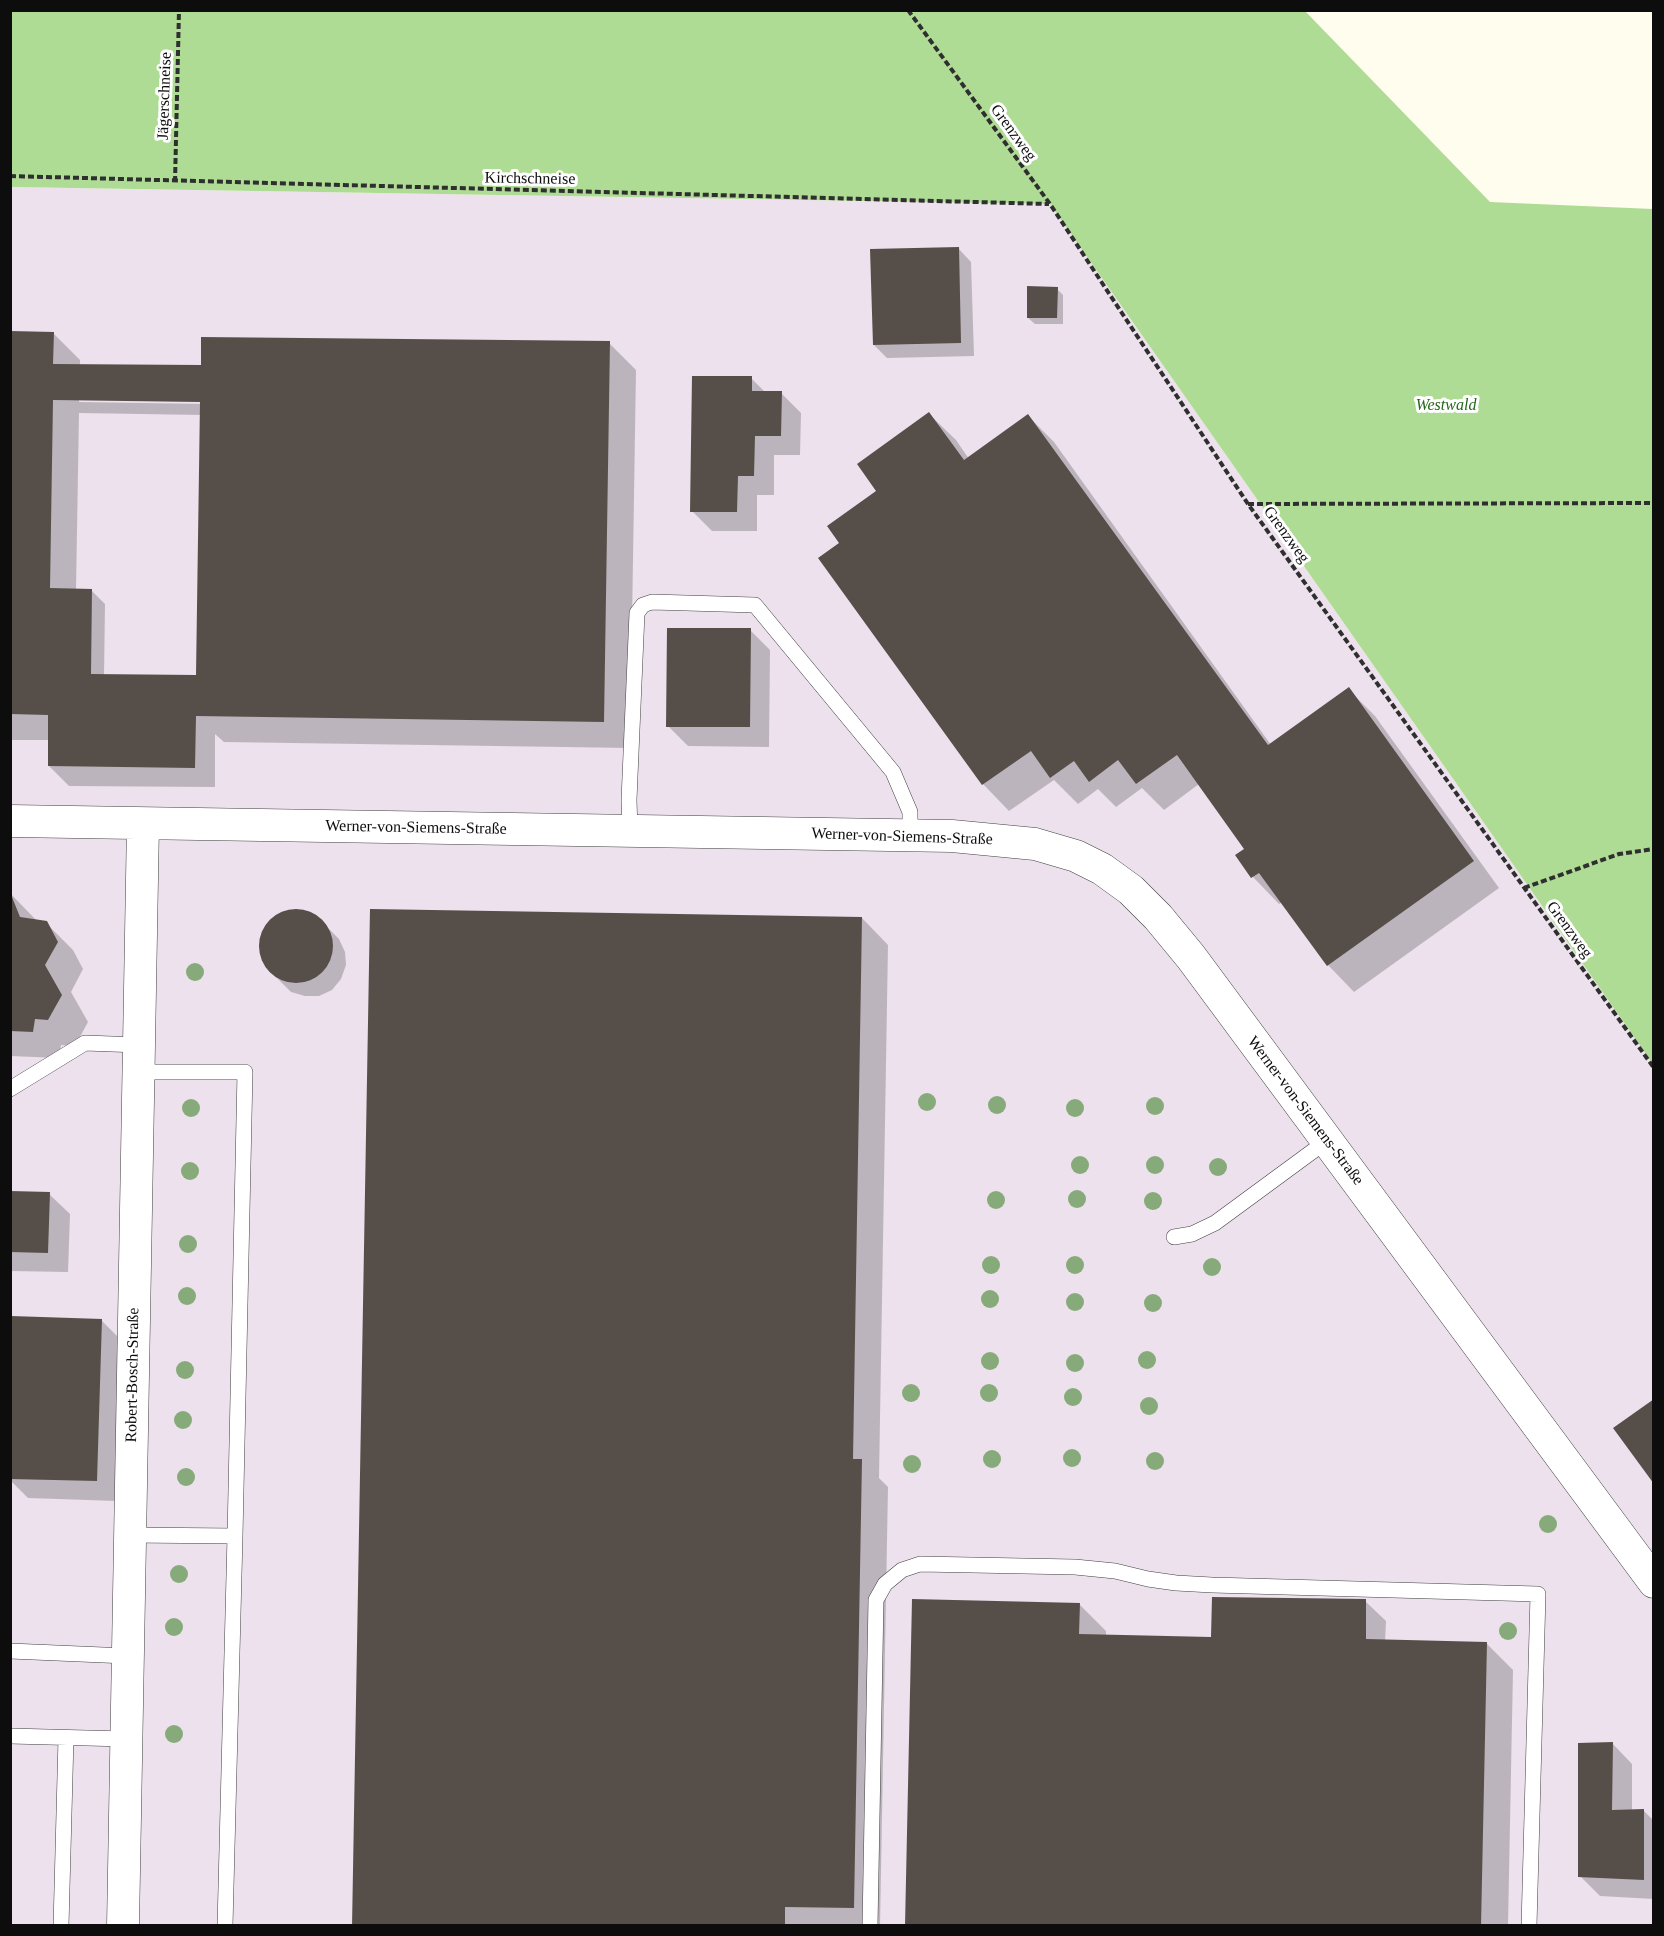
<!DOCTYPE html>
<html>
<head>
<meta charset="utf-8">
<style>
  body { margin:0 }
  #map { position:relative; width:1664px; height:1936px; overflow:hidden; background:#fffded; font-family:Georgia,serif }
  canvas { display:block }
  .frame { position:absolute; inset:0; border:12px solid #0d0d0d; pointer-events:none }
</style>
</head>
<body>
<div id="map">
<canvas width="1664" height="1936"></canvas>
<div class="frame"></div>
</div>
<script>
const ctx = document.querySelector('canvas').getContext('2d');
ctx.lineJoin = 'round';
function fill(path, color) { ctx.fillStyle = color; ctx.fill(path, 'evenodd'); }
const poly = rows => new Path2D(rows.map(r => 'M' + r).join(''));
function trace(path, color, width, dash) { ctx.strokeStyle = color; ctx.lineWidth = width; ctx.lineCap = dash ? 'butt' : 'round'; ctx.setLineDash(dash || []); ctx.stroke(path); }
function write(font, color, halo, rows, align = 'center') {
  ctx.font = font + ' Georgia,serif'; ctx.lineWidth = 6; ctx.setLineDash([]); ctx.textBaseline = 'middle'; ctx.strokeStyle = halo; ctx.fillStyle = color; for (const [text, x, y, turn = 0] of rows) {
    ctx.save(); ctx.translate(x, y); ctx.rotate((+turn || 0) * Math.PI / 180); ctx.textAlign = isNaN(turn) ? turn : align; if (halo) ctx.strokeText(text, 0, 0); ctx.fillText(text, 0, 0); ctx.restore();
  }
}
const industrial = poly([
  [11,187,1050,204,1653,1064,1653,1925,11,1926]
]);
const forest = poly([
  [11,10,1305,11,1490,202,1653,209,1653,1064,1050,204,11,187]
]);
const shadow = poly([
  [958,248,971,262,974,356,887,358,874,345],
  [1057,289,1063,295,1063,324,1035,324,1028,318],
  [10,333,53,333,80,360,80,365,202,367,609,343,636,370,630,748,224,742,215,734,215,787,69,786,49,766,50,740,10,740],
  [79,399,208,401,208,404,79,402],
  [79,413,202,415,198,679,104,676,105,604,91,590,76,590],
  [751,378,766,393,781,393,801,413,800,455,774,455,774,495,757,495,757,531,712,531,692,511],
  [929,414,956,440,969,459,1028,416,1054,442,1271,745,1348,689,1375,716,1499,888,1354,992,1328,965,1282,902,1279,904,1253,877,1237,856,1246,849,1199,784,1164,810,1142,788,1116,807,1098,789,1078,804,1054,780,1009,811,983,784,841,544],
  [750,630,770,650,769,747,688,746,668,726],
  [10,893,37,921,46,923,73,950,83,969,71,992,88,1022,75,1046,61,1045,59,1058,10,1056],
  [301,911,314,915,325,925,339,939,345,952,346,965,341,979,332,990,319,996,305,996,291,992,267,968,261,955,260,942,265,928,274,918,287,912],
  [862,918,888,945,879,1478,888,1487,880,1926,353,1926],
  [10,1193,49,1194,70,1214,68,1272,10,1271],
  [101,1320,121,1340,117,1501,28,1498,10,1480,10,1343],
  [1365,1601,1386,1621,1385,1642,1487,1644,1513,1670,1508,1926,907,1926,1079,1604,1106,1631,1106,1636,1212,1638],
  [1612,1743,1632,1764,1632,1811,1643,1810,1654,1821,1654,1899,1600,1896,1580,1876]
]);
const building = poly([
  [959,247,961,343,873,345,870,249],
  [1027,286,1058,287,1057,318,1027,318],
  [10,331,54,332,53,364,201,365,201,337,610,341,604,722,196,716,195,768,48,766,48,715,10,714],
  [53,400,200,402,196,675,91,674,92,589,50,588],
  [692,376,752,376,752,391,782,391,781,436,755,436,754,476,738,476,737,512,690,512],
  [929,412,964,460,1028,414,1268,745,1349,687,1474,861,1327,966,1259,873,1251,878,1235,855,1244,849,1177,755,1136,784,1118,760,1089,782,1074,761,1050,778,1031,751,982,785,818,558,839,543,827,526,876,491,857,464],
  [667,628,751,628,750,727,666,727],
  [10,892,20,917,47,921,58,942,45,965,62,995,48,1020,35,1019,33,1032,10,1031],
  '259 946a37 37 0 1 1 74 0a37 37 0 1 1-74 0Z',
  [370,909,862,917,853,1459,862,1459,854,1908,785,1907,785,1926,352,1926],
  [10,1191,50,1192,48,1253,10,1252],
  [11,1316,102,1319,97,1481,10,1479],
  [1654,1399,1654,1484,1613,1428],
  [1212,1597,1366,1599,1366,1639,1487,1642,1481,1926,905,1926,912,1599,1080,1603,1079,1634,1211,1637],
  [1613,1742,1612,1810,1644,1809,1644,1880,1578,1877,1578,1743]
]);
const path = poly([
  [908,10,1050,204,1248,504,1654,1068],
  [10,176,1049,204],
  [175,182,179,10],
  [1248,504,1654,503],
  [1524,888,1619,854,1654,849]
]);
const service = poly([
  [630,831,629,800,637,613,643,605,652,602,755,605,893,772,910,812,910,835],
  [10,1089,85,1043,139,1045],
  [1174,1237,1192,1234,1215,1223,1328,1140],
  [130,1535,235,1536,245,1072,139,1072],
  [10,1651,127,1656],
  [10,1736,126,1739],
  [61,1926,66,1738],
  [225,1926,235,1536],
  [870,1926,876,1600,885,1584,902,1570,920,1564,1075,1567,1115,1571,1148,1579,1176,1583,1212,1585,1538,1594,1529,1926]
]);
const minor = poly([
  [10,821,952,836,1035,844,1076,856,1102,869,1131,890,1158,917,1191,957,1654,1582],
  [123,1926,143,824]
]);
const trees = [
  [195,972],
  [927,1102],
  [997,1105],
  [1155,1106],
  [191,1108],
  [1075,1108],
  [1080,1165],
  [1155,1165],
  [1218,1167],
  [190,1171],
  [1077,1199],
  [996,1200],
  [1153,1201],
  [188,1244],
  [991,1265],
  [1075,1265],
  [1212,1267],
  [187,1296],
  [990,1299],
  [1075,1302],
  [1153,1303],
  [1147,1360],
  [990,1361],
  [1075,1363],
  [185,1370],
  [911,1393],
  [989,1393],
  [1073,1397],
  [1149,1406],
  [183,1420],
  [1072,1458],
  [992,1459],
  [1155,1461],
  [912,1464],
  [186,1477],
  [1548,1524],
  [179,1574],
  [174,1627],
  [1508,1631],
  [174,1734]
];
const streetNames = [
  ["Jägerschneise",165,96,-88],
  ["Grenzweg",1013,133,54],
  ["Kirchschneise",530,179,1],
  ["Grenzweg",1286,535,54],
  ["Werner-von-Siemens-Straße",416,828,1],
  ["Werner-von-Siemens-Straße",902,837,2],
  ["Grenzweg",1569,930,54],
  ["Werner-von-Siemens-Straße",1305,1111,53],
  ["Robert-Bosch-Straße",133,1375,-89]
];
const parkNames = [
  ["Westwald",1446,406]
];
fill(industrial, '#ece1ec');
fill(forest, '#afdc94');
fill(shadow, '#0003');
fill(building, '#564f49');
trace(service, '#404040', 16);
trace(minor, '#404040', 33);
trace(path, '#2f2f2f', 4, [6, 3]);
trace(service, '#fff', 15);
trace(minor, '#fff', 32);
ctx.fillStyle = '#87aa7a';
for (const [x, y] of trees) { ctx.beginPath(); ctx.arc(x, y, 9, 0, 2 * Math.PI); ctx.fill(); }
write('16px', '#0d0d0d', '#fff', streetNames);
write('italic 16px', '#25671b', '#fff', parkNames);
</script>
</body>
</html>
